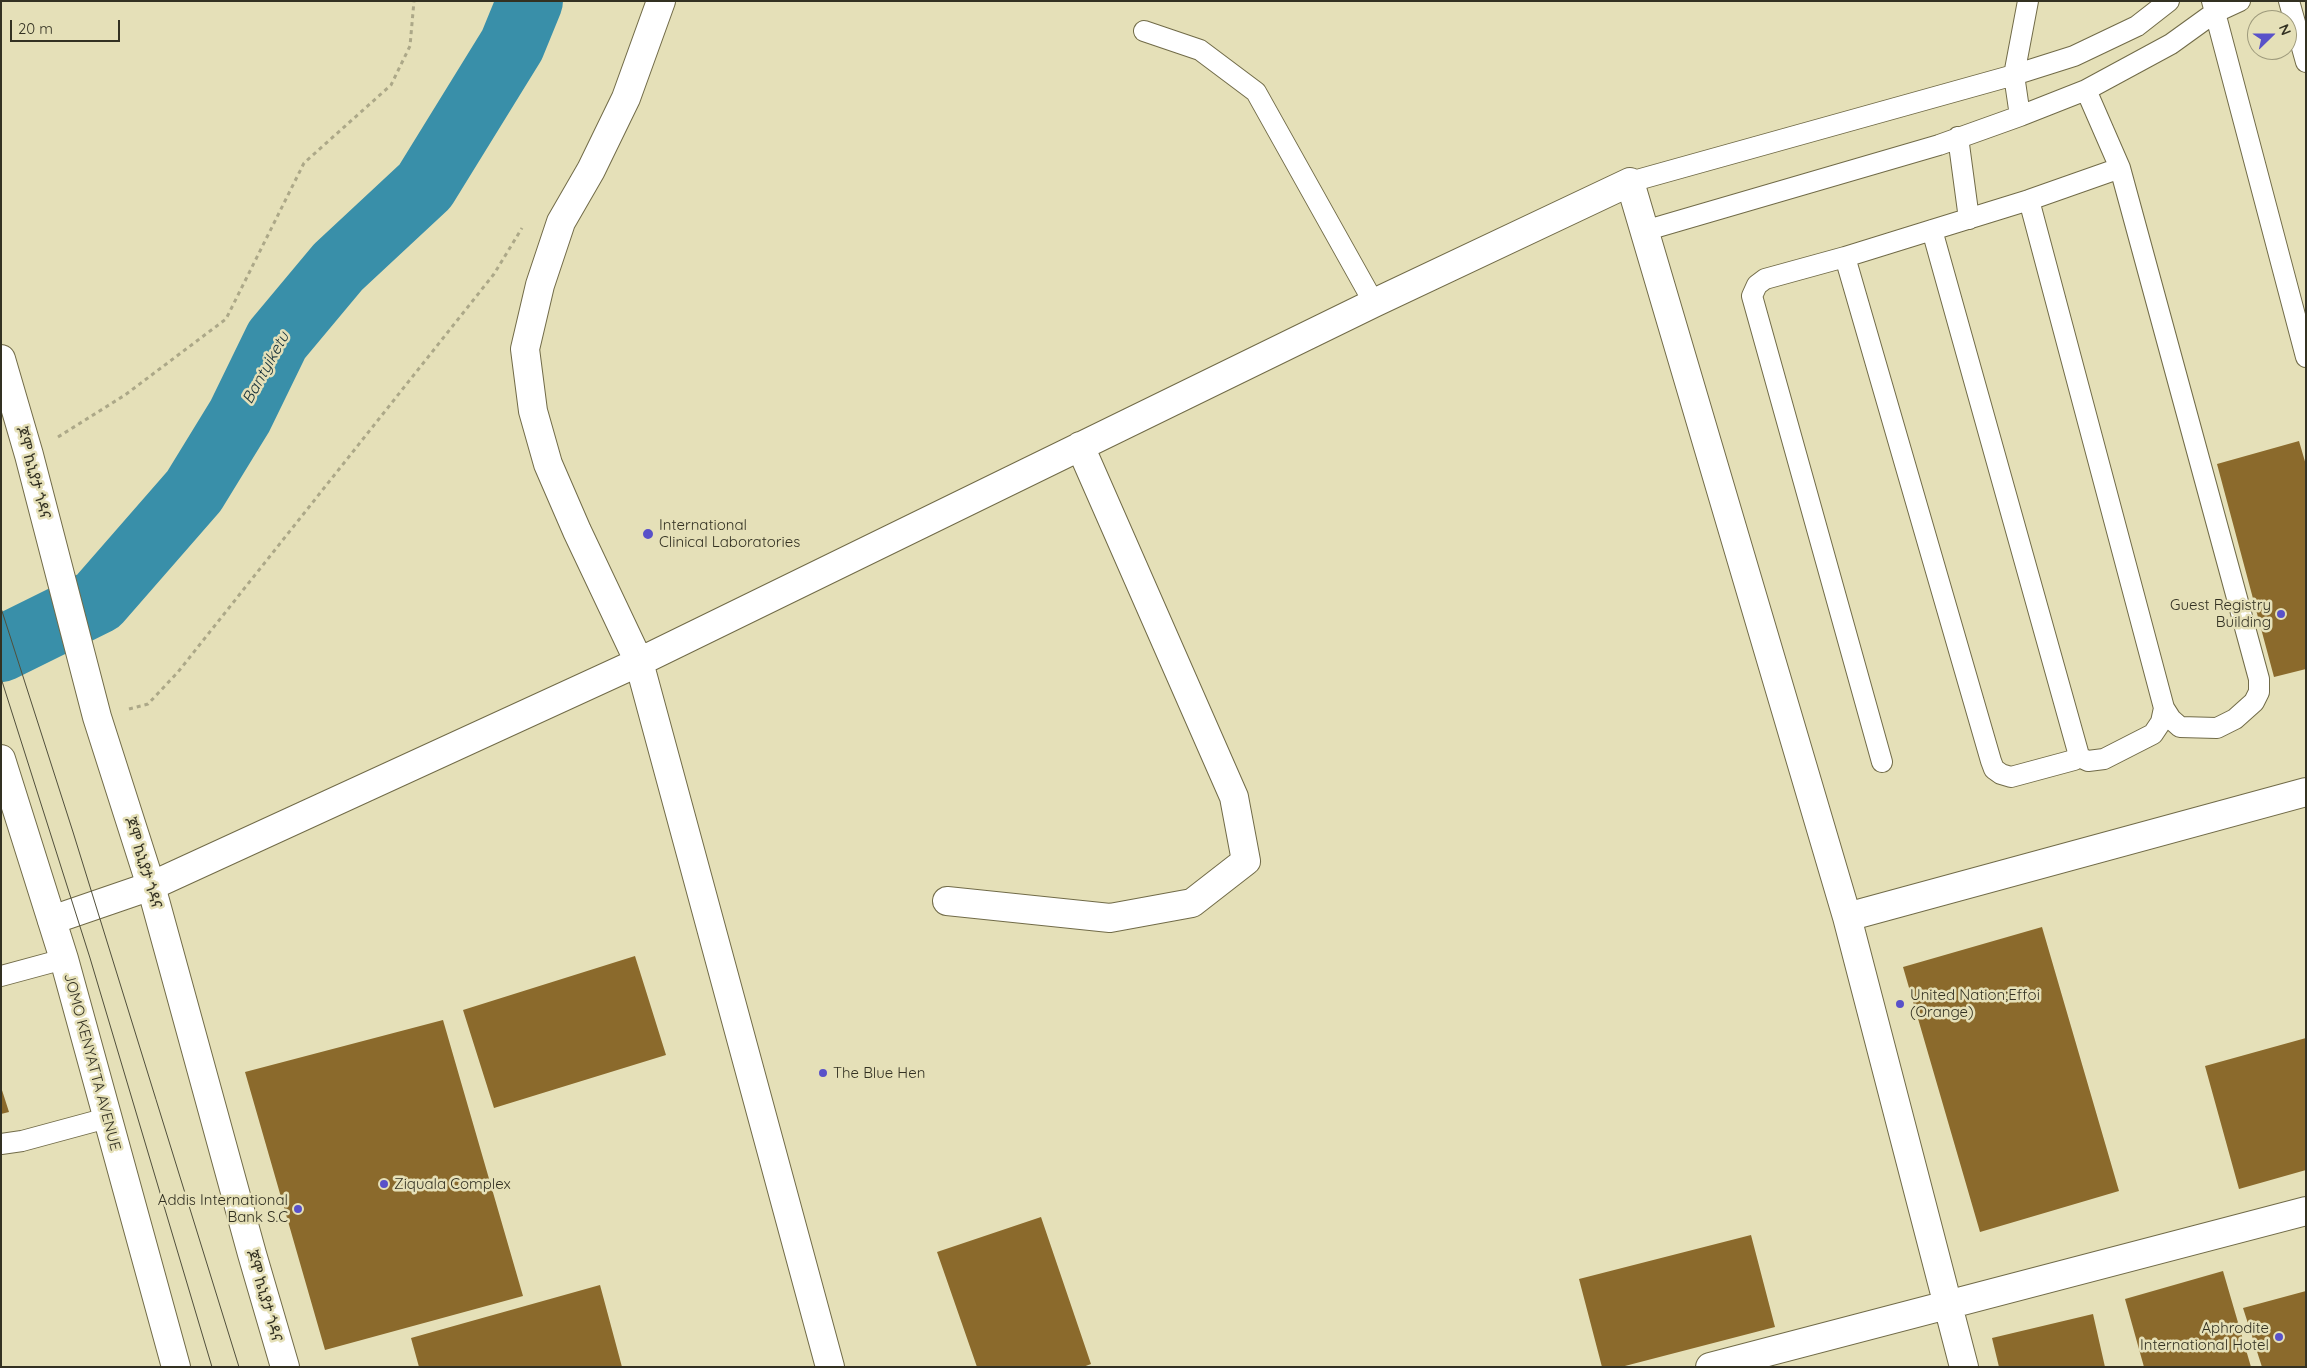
<!DOCTYPE html>
<html>
<head>
<meta charset="utf-8">
<style>
  body { margin:0 }
  #map { position:relative; width:2307px; height:1368px; overflow:hidden; background:#e5e0b8; font-family:Quicksand,sans-serif }
  canvas { display:block }
  .frame { position:absolute; inset:0; border:2px solid #333122; pointer-events:none }
  .north { position:absolute; left:2247px; top:10px; width:50px; height:50px; box-sizing:border-box; background:#e5e0b8; border:1px solid #9e9a7c; border-radius:50%; rotate:68deg; font-size:14px; font-weight:700; line-height:20px; text-align:center; color:#333122 }
  .north::after { content:''; display:block; margin:auto; width:18px; height:22px; background:#5951c9; clip-path:polygon(50% 0,100% 100%,50% 72%,0 100%) }
  .scale { position:absolute; left:10px; top:20px; width:110px; height:22px; box-sizing:border-box; border:2px solid #333122; border-top:0; padding-left:6px; font-size:15px; line-height:18px; white-space:nowrap; color:#333122; -webkit-text-stroke:4px #e5e0b8; paint-order:stroke }
</style>
</head>
<body>
<div id="map">
<canvas width="2307" height="1368"></canvas>
<div class="frame"></div>
<div class="north">N</div>
<div class="scale">20 m</div>
</div>
<script>
const ctx = document.querySelector('canvas').getContext('2d');
ctx.lineJoin = 'round';
const poly = rows => new Path2D(rows.map(r => 'M' + r).join(''));
function trace(path, color, width, dash) { ctx.strokeStyle = color; ctx.lineWidth = width; ctx.lineCap = dash ? 'butt' : 'round'; ctx.setLineDash(dash || []); ctx.stroke(path); }
function fill(path, color) { ctx.fillStyle = color; ctx.fill(path, 'evenodd'); }
function write(font, color, halo, rows, align = 'center') {
  ctx.font = font + ' Quicksand,"Noto Sans Ethiopic",sans-serif'; ctx.lineWidth = 5; ctx.setLineDash([]); ctx.textBaseline = 'middle'; ctx.strokeStyle = halo; ctx.fillStyle = color; for (const [text, x, y, turn = 0] of rows) {
    ctx.save(); ctx.translate(x, y); ctx.rotate((+turn || 0) * Math.PI / 180); ctx.textAlign = isNaN(turn) ? turn : align; if (halo) ctx.strokeText(text, 0, 0); ctx.fillText(text, 0, 0); ctx.restore();
  }
}
const river = poly([
  [1,649,98,601,194,491,240,416,277,340,338,267,425,186,512,45,530,1]
]);
const building = poly([
  [2299,441,2306,465,2306,669,2274,677,2217,464],
  [2042,927,2119,1191,1980,1232,1903,967],
  [635,956,666,1055,494,1108,463,1010],
  [443,1020,523,1296,325,1350,245,1072],
  [2306,1038,2306,1170,2239,1189,2205,1066],
  [1,1087,9,1112,1,1114],
  [1041,1217,1091,1364,1083,1367,977,1367,937,1252],
  [1751,1235,1775,1327,1621,1367,1602,1367,1579,1279],
  [2223,1271,2251,1367,2144,1367,2125,1299],
  [600,1285,622,1367,419,1367,411,1338],
  [2306,1291,2306,1367,2262,1367,2243,1308],
  [2093,1314,2105,1367,1999,1367,1992,1338]
]);
const path = poly([
  [58,437,125,395,226,319,304,163,391,85,410,46,414,1],
  [129,709,148,704,178,672,494,274,522,228]
]);
const lane = poly([
  [2212,1,2306,357],
  [2289,1,2306,62],
  [1144,31,1200,50,1256,92,1374,303],
  [2020,116,2014,75,2028,1],
  [1958,137,1969,219],
  [1630,182,2014,75,2074,56,2137,26,2169,1],
  [2029,200,2164,708,2171,719,2180,727,2217,728,2235,719,2254,702,2259,692,2259,679,2120,168,2086,90],
  [1932,230,2078,752,2074,760,2011,777,2001,774,1994,769,1991,761,1845,257,1932,230],
  [1932,230,2029,200,2120,168],
  [1644,231,1939,145,2020,116,2086,90,2171,44,2214,13,2240,1],
  [1845,257,1765,279,1757,285,1752,296,1882,762],
  [2077,756,2088,761,2104,759,2153,734,2161,722,2164,708],
  [1,976,64,959],
  [1,1144,22,1141,107,1118]
]);
const street = poly([
  [661,1,626,98,591,170,561,222,540,285,525,349,533,411,548,464,577,531,639,662,830,1367],
  [947,901,1110,918,1192,903,1246,861,1234,797,1080,446],
  [1847,917,2306,792],
  [52,920,151,886,639,662,1374,303,1630,182,1847,917,1964,1367],
  [1710,1367,2306,1211]
]);
const primary = poly([
  [1,359,29,455,97,717,151,886,252,1254,285,1367],
  [1,759,64,959,176,1367]
]);
const tram = poly([
  [1,608,73,832,239,1367],
  [1,678,90,958,212,1367]
]);
const markers = [
  [648,534,6,"#5951c9"],
  [2281,614,5,"#5951c9"],
  [1900,1004,5,"#5951c9"],
  [823,1073,5,"#5951c9"],
  [384,1184,5,"#5951c9"],
  [298,1209,5,"#5951c9"],
  [2279,1337,5,"#5951c9"]
];
const streetNames = [
  ["ጆሞ ኬኒያታ ጎዳና",33,473,75],
  ["ጆሞ ኬኒያታ ጎዳና",143,863,73],
  ["JOMO KENYATTA AVENUE",92,1062,75],
  ["ጆሞ ኬኒያታ ጎዳና",264,1296,74]
];
const poiNames = [
  ["International",659,525],
  ["Clinical Laboratories",659,542],
  ["Guest Registry",2271,605,"right"],
  ["Building",2271,622,"right"],
  ["United Nation;Effoi",1910,995],
  ["(Orange)",1910,1012],
  ["The Blue Hen",833,1073],
  ["Ziquala Complex",394,1184],
  ["Addis International",288,1200,"right"],
  ["Bank S.C",288,1217,"right"],
  ["Aphrodite",2269,1328,"right"],
  ["International Hotel",2269,1345,"right"]
];
const waterNames = [
  ["Bantyiketu",266,368,-61]
];
trace(river, '#398fa9', 66);
fill(building, '#8b6a2c');
trace(lane, '#716b48', 22);
trace(street, '#716b48', 30);
trace(primary, '#716b48', 30);
trace(path, '#aca888', 3, [4, 4]);
trace(lane, '#fff', 20);
trace(street, '#fff', 28);
trace(primary, '#fff', 28);
trace(tram, '#514f3b', 1);
for (const [x, y, r, color] of markers) { const dot = new Path2D(); dot.arc(x, y, r, 0, 2 * Math.PI); ctx.fillStyle = color; ctx.fill(dot); trace(dot, '#e5e0b8', 2); }
write('15px', '#333122', '#e5e0b8', streetNames);
write('15px', '#333122', '#e5e0b8', poiNames, 'left');
write('italic 16px', '#163039', '#e5e0b8', waterNames);
</script>
</body>
</html>
